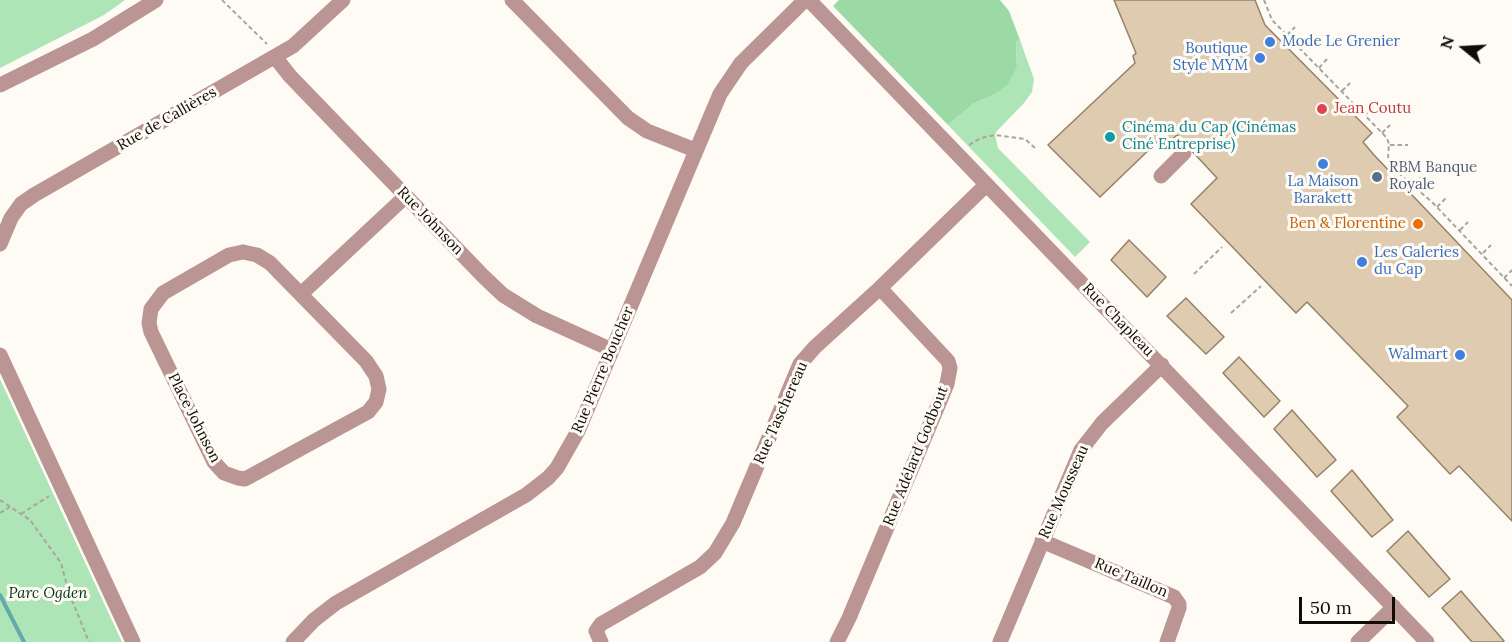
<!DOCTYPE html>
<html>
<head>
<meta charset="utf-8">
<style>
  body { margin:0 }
  #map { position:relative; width:1512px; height:642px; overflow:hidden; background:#fefbf5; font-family:Lora,serif }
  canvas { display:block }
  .north { position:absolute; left:1434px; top:18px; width:60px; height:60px; -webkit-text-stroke:4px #fefbf5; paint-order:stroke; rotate:288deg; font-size:16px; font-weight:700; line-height:24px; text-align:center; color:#110d04 }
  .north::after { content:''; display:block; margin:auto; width:21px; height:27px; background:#110d04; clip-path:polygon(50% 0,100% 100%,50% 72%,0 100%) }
  .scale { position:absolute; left:1299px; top:597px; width:96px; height:27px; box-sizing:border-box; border:3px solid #110d04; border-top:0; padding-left:8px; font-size:18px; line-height:21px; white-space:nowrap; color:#110d04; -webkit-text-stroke:4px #fefbf5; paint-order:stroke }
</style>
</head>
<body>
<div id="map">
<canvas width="1512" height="642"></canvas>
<div class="north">N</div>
<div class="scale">50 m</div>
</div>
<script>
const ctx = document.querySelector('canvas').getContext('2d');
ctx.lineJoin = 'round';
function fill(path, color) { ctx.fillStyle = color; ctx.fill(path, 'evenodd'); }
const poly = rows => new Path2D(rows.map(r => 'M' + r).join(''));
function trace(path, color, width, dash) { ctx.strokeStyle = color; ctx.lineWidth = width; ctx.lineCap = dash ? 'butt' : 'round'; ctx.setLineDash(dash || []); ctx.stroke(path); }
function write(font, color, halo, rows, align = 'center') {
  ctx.font = font + ' Lora,serif'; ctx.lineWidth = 6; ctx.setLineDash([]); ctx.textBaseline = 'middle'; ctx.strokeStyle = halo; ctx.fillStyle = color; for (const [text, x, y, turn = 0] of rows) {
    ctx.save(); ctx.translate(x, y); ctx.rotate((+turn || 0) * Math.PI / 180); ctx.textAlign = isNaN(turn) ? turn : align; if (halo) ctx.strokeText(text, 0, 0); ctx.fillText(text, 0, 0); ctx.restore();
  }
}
const green = poly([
  [0,0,125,0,104,15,0,68],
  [1020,40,1034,79,1032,92,1024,103,997,131,995,135,998,148,1090,242,1075,257,948,125,973,104,993,95,1017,67,1016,42],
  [0,379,122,642,0,642]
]);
const forest = poly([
  [839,0,1000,0,1009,11,1020,40,1016,42,1017,67,1007,85,993,95,973,104,948,125,833,6]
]);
const stream = poly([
  [0,595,24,642]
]);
const building = poly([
  [1114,0,1255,0,1265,25,1372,133,1363,142,1374,155,1512,300,1512,521,1459,466,1450,474,1397,417,1408,406,1307,302,1296,313,1191,204,1217,178,1177,135,1163,148,1157,142,1100,197,1048,145,1135,63,1133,56,1136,53,1114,0],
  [1129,240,1166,277,1147,297,1111,260,1129,240],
  [1186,298,1224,337,1206,354,1167,316,1186,298],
  [1239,357,1280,401,1264,417,1223,373,1239,357],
  [1292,410,1336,460,1317,477,1274,429,1292,410],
  [1352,470,1393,520,1372,537,1331,491,1352,470],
  [1408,531,1450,579,1429,597,1387,551,1408,531],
  [1461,591,1504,641,1503,642,1472,642,1442,608,1461,591]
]);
const path = poly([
  [222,0,267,44],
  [1264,0,1272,20,1387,138,1389,144,1388,159,1394,169,1433,203,1512,286],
  [1287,35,1295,27],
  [1319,68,1327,59],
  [1342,91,1350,83],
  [1365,115,1373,107],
  [1382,133,1390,125],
  [969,145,981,138,995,135,1025,139,1035,148],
  [1390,145,1408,145],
  [1412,185,1424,175],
  [1437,207,1446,198],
  [1460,230,1468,222],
  [1483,253,1491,245],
  [1194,274,1222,247],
  [1504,278,1512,270],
  [1231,313,1261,286],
  [0,500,30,520,61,563,69,593,89,642],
  [0,513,10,507],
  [21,514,49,496]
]);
const minor = poly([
  [512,0,628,118,647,131,695,150],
  [809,0,1427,642],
  [275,57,290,76,483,276,503,295,537,316,612,350],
  [0,85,93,39,156,0],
  [1161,176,1184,153],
  [0,244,11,218,21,204,34,195,293,46,343,0],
  [243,252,257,255,270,263,366,361,376,376,379,389,376,402,368,412,245,479,238,478,224,473,214,462,151,332,149,323,151,309,163,293,229,255,243,252],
  [301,294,406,196],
  [0,355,133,642],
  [1042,541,1174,597,1179,604,1179,608,1167,642],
  [293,642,314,620,336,603,526,495,548,478,557,468,578,431,720,94,741,63,805,0],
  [601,642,596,631,601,624,700,567,715,553,733,523,800,364,815,347,880,288,986,185],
  [837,642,849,618,947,384,950,368,948,361,880,288],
  [1000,642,1081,450,1102,423,1162,365],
  [1358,642,1394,607]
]);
const markers = [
  [1270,42,6,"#3f7fe0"],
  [1260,58,6,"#3f7fe0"],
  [1322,109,6,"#e0444e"],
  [1110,137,6,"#0f9aa8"],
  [1323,164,6,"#3f7fe0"],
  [1377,177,6,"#5c6f8a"],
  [1418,224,6,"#e8710a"],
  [1362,262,6,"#3f7fe0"],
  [1460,355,6,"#3f7fe0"]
];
const shopNames = [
  ["Mode Le Grenier",1282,42],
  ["Boutique",1248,49,"right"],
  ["Style MYM",1248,66,"right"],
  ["La Maison",1323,182,"center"],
  ["Barakett",1323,199,"center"],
  ["Les Galeries",1374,253],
  ["du Cap",1374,270],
  ["Walmart",1448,355,"right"]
];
const healthNames = [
  ["Jean Coutu",1334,109]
];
const streetNames = [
  ["Rue de Callières",167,119,-30],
  ["Rue Johnson",430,221,46],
  ["Rue Chapleau",1118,320,46],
  ["Rue Pierre Boucher",603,370,-67],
  ["Rue Taschereau",781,413,-66],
  ["Place Johnson",194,418,63],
  ["Rue Adélard Godbout",916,456,-68],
  ["Rue Mousseau",1064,492,-66],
  ["Rue Taillon",1131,578,23]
];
const cultureNames = [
  ["Cinéma du Cap (Cinémas",1122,128],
  ["Ciné Entreprise)",1122,145]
];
const serviceNames = [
  ["RBM Banque",1389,168],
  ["Royale",1389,185]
];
const foodNames = [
  ["Ben & Florentine",1406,224]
];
const parkNames = [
  ["Parc Ogden",48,594]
];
fill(green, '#aee5b7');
fill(forest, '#9bdaa5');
trace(stream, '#63abab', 4);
fill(building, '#dfcbb0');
trace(building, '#948167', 1.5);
trace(path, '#a8a59e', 2, [4.5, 3]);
trace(minor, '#ba9594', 15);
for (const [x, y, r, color] of markers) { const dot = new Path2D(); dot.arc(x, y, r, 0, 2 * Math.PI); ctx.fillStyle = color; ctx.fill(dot); trace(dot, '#fefbf5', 2); }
write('15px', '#366cbe', '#fefbf5', shopNames, 'left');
write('15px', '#be3a42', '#fefbf5', healthNames, 'left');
write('15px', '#110d04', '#fefbf5', streetNames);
write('15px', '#0d838f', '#fefbf5', cultureNames, 'left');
write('15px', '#4e5e75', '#fefbf5', serviceNames, 'left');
write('15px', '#c56008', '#fefbf5', foodNames, 'right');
write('italic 15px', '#023312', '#fefbf5', parkNames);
</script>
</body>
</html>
